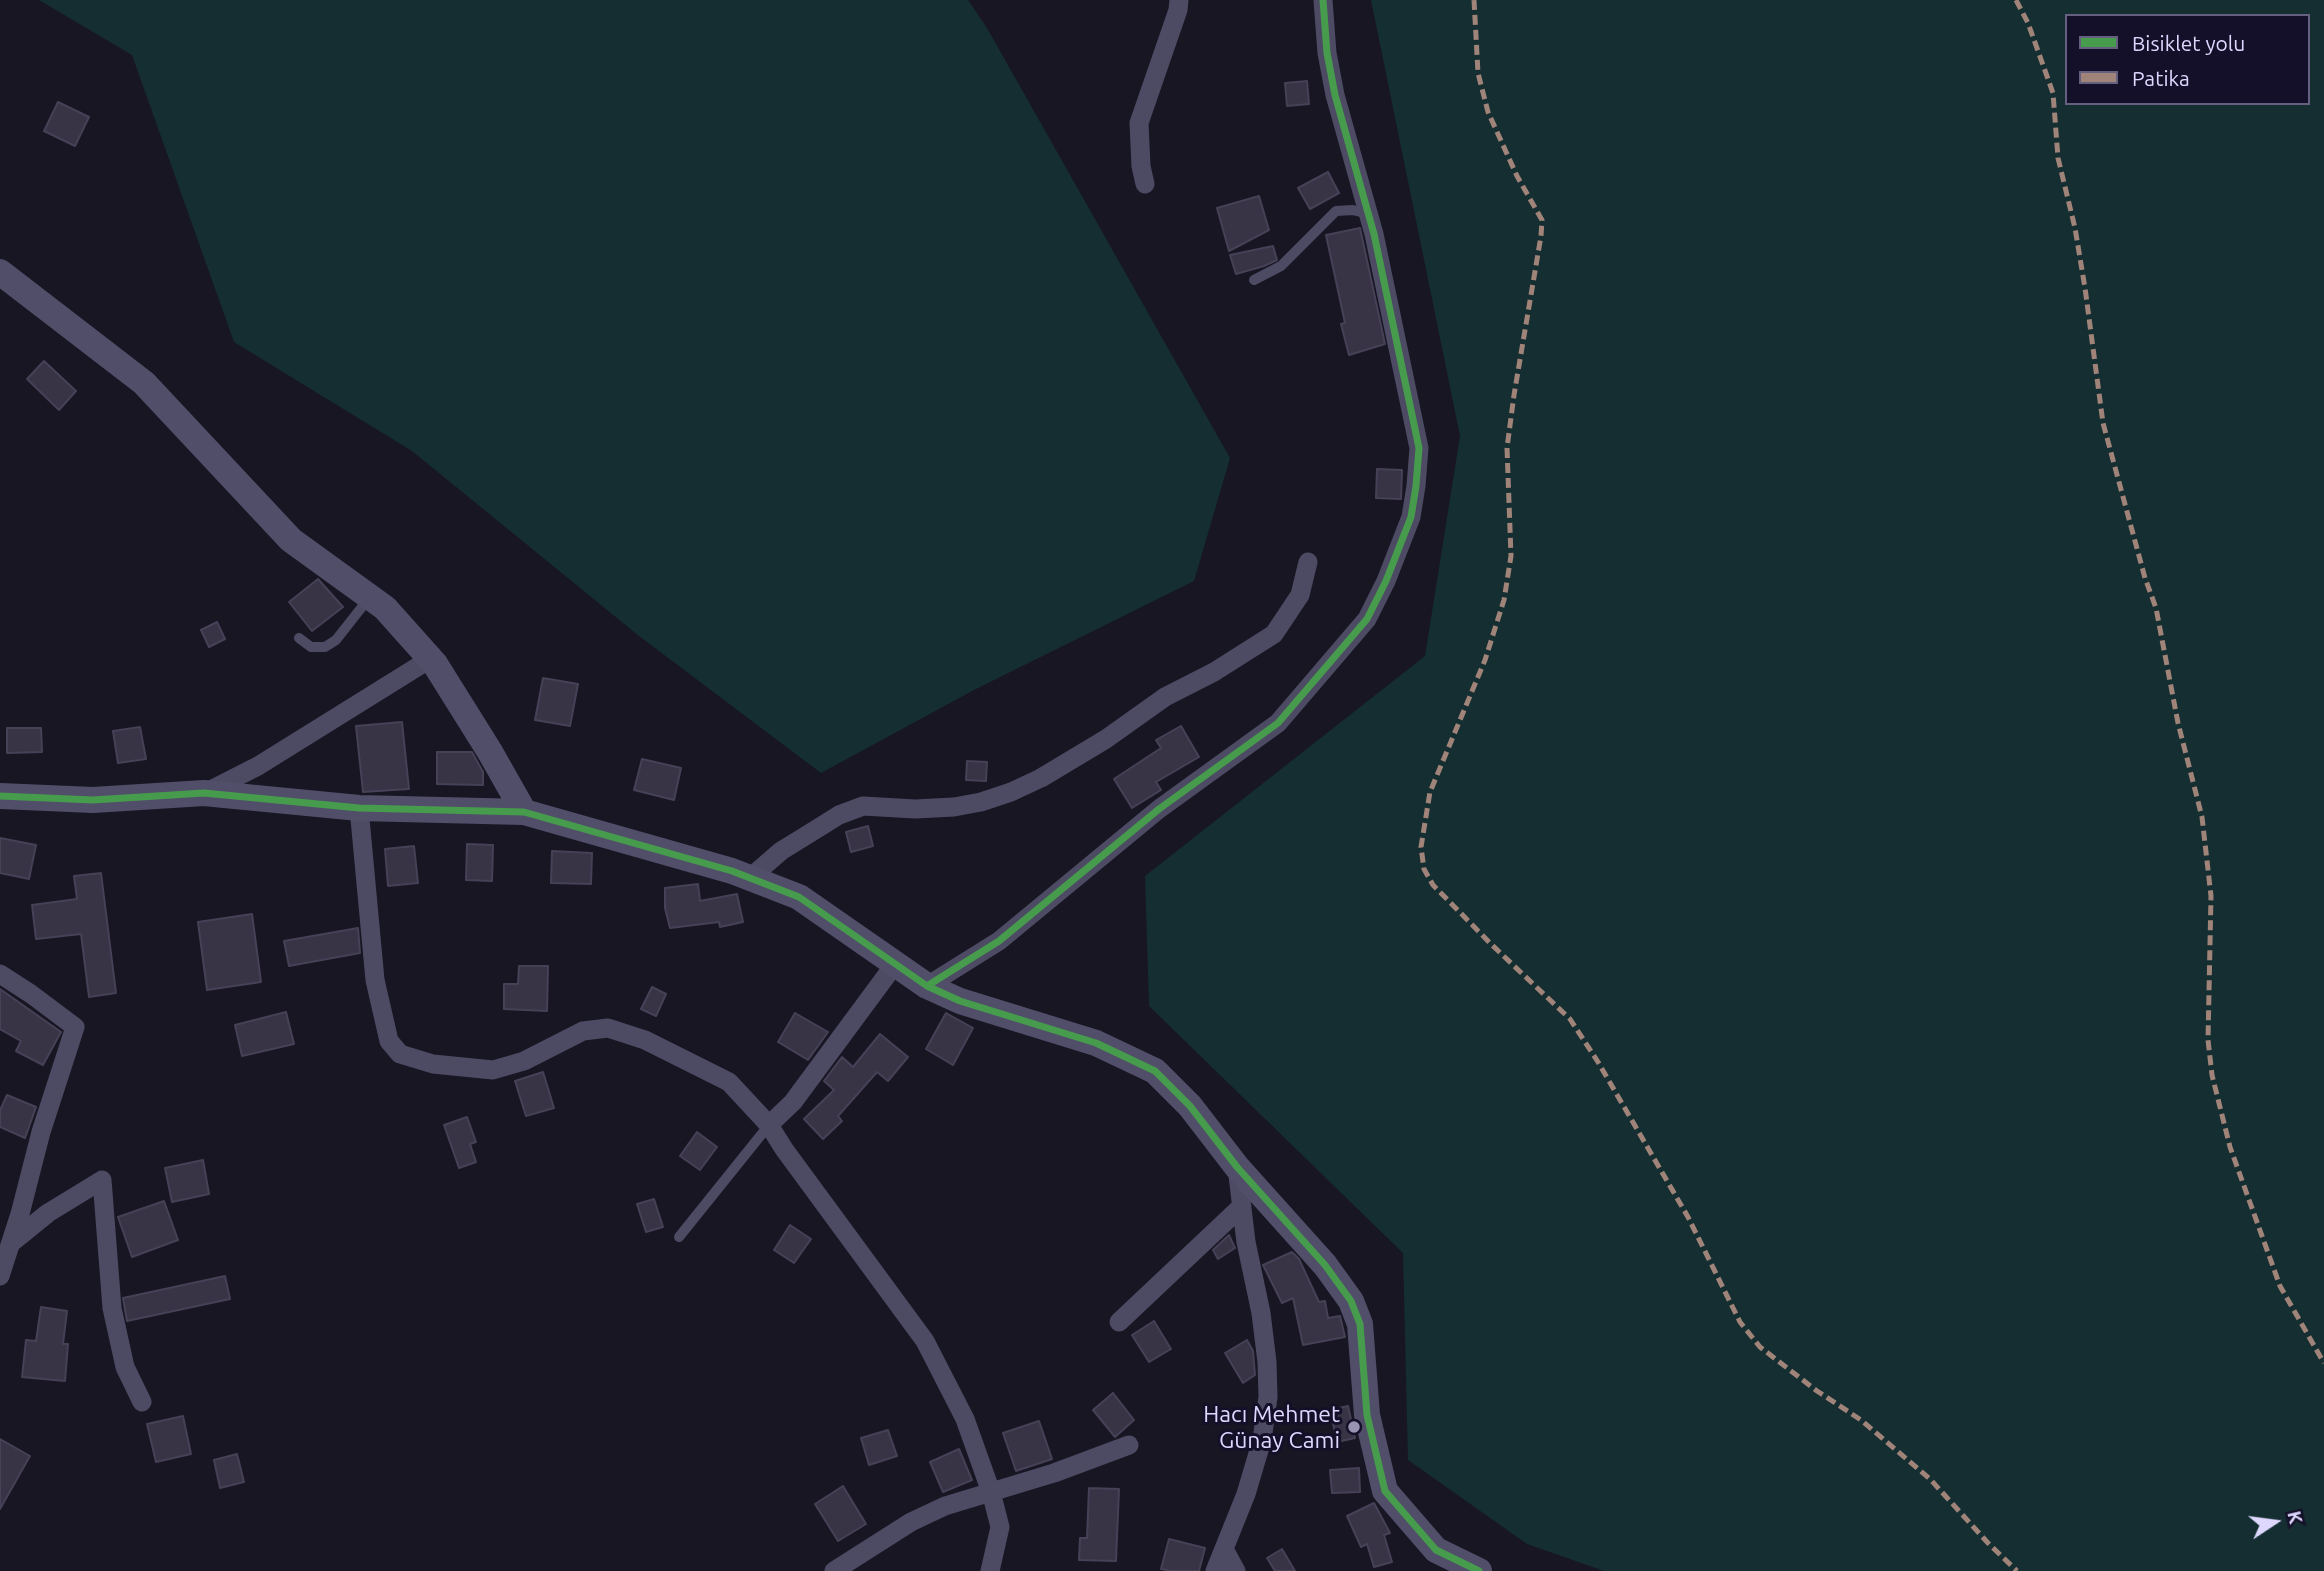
<!DOCTYPE html>
<html>
<head>
<meta charset="utf-8">
<style>
  body { margin:0 }
  #map { position:relative; width:2324px; height:1571px; overflow:hidden; background:#181623; font-family:Ubuntu,sans-serif }
  canvas { display:block }
  .legend { position:absolute; left:2065px; top:14px; width:245px; height:91px; box-sizing:border-box; background:#151029; border:2px solid #65607f; margin:0; padding:9px 12px; list-style:none; font-size:21px; color:#ded8ff }
  .legend li { display:flex; align-items:center; gap:14px; height:35px }
  .legend b { width:35px; border:2px solid #65607f }
  .north { position:absolute; left:2240px; top:1487px; width:70px; height:70px; -webkit-text-stroke:5px #151029; paint-order:stroke; rotate:77deg; font-size:19px; font-weight:700; line-height:28px; text-align:center; color:#ded8ff }
  .north::after { content:''; display:block; margin:auto; width:24px; height:32px; background:#ded8ff; clip-path:polygon(50% 0,100% 100%,50% 72%,0 100%) }
</style>
</head>
<body>
<div id="map">
<canvas width="2324" height="1571"></canvas>
<ul class="legend">
<li><b style="height:9px;background:#469c4c"></b>Bisiklet yolu</li>
<li><b style="height:9px;background:#a18479"></b>Patika</li>
</ul>
<div class="north">K</div>
</div>
<script>
const ctx = document.querySelector('canvas').getContext('2d');
ctx.lineJoin = 'round';
function fill(path, color) { ctx.fillStyle = color; ctx.fill(path, 'evenodd'); }
const poly = rows => new Path2D(rows.map(r => 'M' + r).join(''));
function trace(path, color, width, dash) { ctx.strokeStyle = color; ctx.lineWidth = width; ctx.lineCap = dash ? 'butt' : 'round'; ctx.setLineDash(dash || []); ctx.stroke(path); }
function write(font, color, halo, rows, align = 'center') {
  ctx.font = font + ' Ubuntu,sans-serif'; ctx.lineWidth = 6; ctx.setLineDash([]); ctx.textBaseline = 'middle'; ctx.strokeStyle = halo; ctx.fillStyle = color; for (const [text, x, y, turn = 0] of rows) {
    ctx.save(); ctx.translate(x, y); ctx.rotate((+turn || 0) * Math.PI / 180); ctx.textAlign = isNaN(turn) ? turn : align; if (halo) ctx.strokeText(text, 0, 0); ctx.fillText(text, 0, 0); ctx.restore();
  }
}
const green = poly([
  [39,0,968,0,987,28,1230,458,1194,581,974,690,821,773,639,636,412,451,234,342,132,55],
  [1371,0,2324,0,2324,1571,1604,1571,1527,1544,1408,1460,1403,1253,1149,1006,1145,876,1425,656,1460,436],
  [2067,16,2308,16,2308,103,2067,103]
]);
const building = poly([
  [1307,81,1309,104,1287,106,1285,83,1307,81],
  [58,102,89,117,75,146,44,131,58,102],
  [1328,172,1339,193,1310,209,1298,188,1328,172],
  [1259,196,1269,230,1229,251,1217,208,1259,196],
  [1360,228,1385,344,1349,355,1341,324,1345,323,1326,235,1360,228],
  [1273,246,1277,260,1264,266,1236,274,1230,255,1273,246],
  [44,361,76,391,59,410,27,379,44,361],
  [1377,469,1402,470,1401,499,1376,498,1377,469],
  [318,579,343,607,312,631,289,602,318,579],
  [217,622,225,639,209,647,201,630,217,622],
  [543,678,578,684,570,726,535,720,543,678],
  [402,722,409,789,363,792,356,726,402,722],
  [1181,726,1199,757,1156,782,1161,790,1132,808,1114,779,1161,748,1156,740,1181,726],
  [140,727,146,759,118,763,113,731,140,727],
  [7,728,41,728,42,752,7,753,7,728],
  [437,752,472,752,483,772,483,785,437,784,437,752],
  [642,759,681,768,674,800,634,790,642,759],
  [967,761,987,762,986,781,966,780,967,761],
  [868,826,873,846,851,852,846,832,868,826],
  [0,838,36,845,29,879,0,873,0,838],
  [467,844,493,845,492,881,466,880,467,844],
  [414,846,418,883,388,886,385,849,414,846],
  [552,851,592,853,591,884,551,883,552,851],
  [101,873,116,993,89,997,81,934,36,939,32,905,77,899,74,876,101,873],
  [698,884,700,901,737,894,743,922,720,927,719,922,670,928,665,908,665,888,698,884],
  [252,914,261,982,207,990,198,922,252,914],
  [358,928,360,953,289,966,284,941,358,928],
  [519,966,548,966,547,1011,504,1009,504,984,518,984,519,966],
  [652,987,666,994,656,1016,641,1009,652,987],
  [0,989,61,1032,43,1065,16,1051,21,1041,0,1029,0,989],
  [286,1012,294,1044,242,1056,235,1025,286,1012],
  [795,1013,828,1032,808,1060,778,1042,795,1013],
  [946,1013,973,1028,953,1065,926,1049,946,1013],
  [880,1034,908,1057,888,1081,877,1072,838,1116,842,1121,823,1139,804,1119,834,1090,824,1081,842,1057,853,1067,880,1034],
  [543,1072,554,1108,526,1116,515,1081,543,1072],
  [7,1095,36,1107,25,1138,0,1127,0,1110,7,1095],
  [467,1117,476,1142,470,1144,476,1162,459,1168,444,1125,467,1117],
  [697,1132,717,1147,700,1170,680,1156,697,1132],
  [203,1160,209,1194,172,1202,165,1168,203,1160],
  [654,1199,663,1227,646,1232,637,1204,654,1199],
  [164,1201,178,1240,132,1257,118,1217,164,1201],
  [790,1225,811,1239,794,1263,774,1250,790,1225],
  [1229,1235,1235,1248,1218,1259,1213,1250,1229,1235],
  [1292,1252,1299,1259,1319,1302,1325,1301,1328,1318,1340,1316,1345,1337,1303,1345,1293,1298,1282,1303,1263,1265,1292,1252],
  [225,1276,230,1299,127,1321,123,1298,225,1276],
  [41,1307,67,1311,63,1344,68,1344,65,1381,22,1377,26,1340,36,1341,41,1307],
  [1154,1321,1171,1349,1149,1362,1132,1335,1154,1321],
  [1247,1340,1253,1351,1255,1375,1243,1383,1225,1353,1247,1340],
  [1113,1393,1134,1420,1115,1437,1093,1410,1113,1393],
  [1348,1406,1355,1438,1337,1442,1330,1410,1348,1406],
  [183,1416,191,1454,156,1462,147,1424,183,1416],
  [1039,1421,1052,1459,1016,1471,1003,1433,1039,1421],
  [888,1430,897,1456,869,1465,861,1438,888,1430],
  [0,1439,30,1456,0,1509,0,1439],
  [959,1449,972,1480,943,1492,930,1462,959,1449],
  [237,1454,244,1482,220,1488,214,1460,237,1454],
  [1359,1468,1360,1492,1332,1493,1330,1470,1359,1468],
  [843,1486,866,1524,838,1541,815,1504,843,1486],
  [1089,1488,1119,1489,1116,1561,1079,1560,1080,1538,1087,1538,1089,1488],
  [1374,1503,1390,1533,1384,1535,1392,1562,1374,1567,1367,1544,1361,1547,1347,1516,1374,1503],
  [1169,1539,1205,1548,1199,1571,1171,1571,1161,1569,1169,1539],
  [1282,1549,1295,1571,1275,1571,1267,1558,1282,1549]
]);
const lane = poly([
  [1254,280,1281,266,1336,211,1353,210,1368,214],
  [299,638,311,647,325,647,336,640,369,598],
  [679,1237,769,1125]
]);
const street = poly([
  [1145,184,1141,166,1139,123,1178,10,1179,0],
  [205,793,258,766,430,659],
  [359,808,375,980,389,1041,400,1054,433,1064,493,1070,524,1061,583,1031,608,1028,645,1040,729,1082,769,1125,784,1149,925,1341,965,1419,991,1492,1000,1527,990,1571],
  [750,878,781,851,815,830,839,815,863,806,915,809,954,807,981,802,1011,792,1041,778,1106,739,1165,697,1214,672,1274,634,1300,595,1308,562],
  [0,974,31,994,75,1027,41,1132,20,1214,0,1276],
  [927,986,999,941,1159,809,1278,723,1367,619,1386,581,1411,517,1416,486,1419,448,1374,234,1335,95,1327,53,1323,0],
  [769,1125,793,1102,895,964],
  [11,1243,48,1213,102,1180,112,1308,125,1367,142,1402],
  [1119,1322,1242,1206],
  [1224,1549,1236,1571],
  [834,1571,911,1522,945,1506,1054,1473,1129,1445],
  [1215,1571,1246,1494,1262,1440,1268,1397,1267,1362,1261,1313,1246,1242,1237,1167]
]);
const secondary = poly([
  [0,272,144,383,291,540,385,608,435,664,490,752,524,812],
  [0,796,93,800,204,793,359,808,524,812,732,871,799,897,927,986,960,1001,1096,1043,1155,1071,1190,1106,1237,1167,1325,1265,1351,1301,1360,1324,1367,1415,1385,1491,1436,1550,1479,1571]
]);
const quiet = poly([
  [1474,0,1478,73,1488,112,1517,176,1542,220,1541,236,1514,395,1507,448,1511,556,1504,600,1485,660,1430,792,1421,847,1424,869,1433,885,1492,945,1570,1019,1598,1062,1688,1217,1740,1322,1760,1347,1817,1391,1861,1420,1930,1479,1988,1543,2017,1571],
  [2016,0,2028,23,2053,93,2058,158,2075,228,2085,288,2103,423,2145,578,2156,608,2178,723,2202,817,2211,896,2208,1040,2212,1075,2230,1147,2280,1286,2324,1363]
]);
const cycleway = poly([
  [0,796,93,800,204,793,359,808,524,812,732,871,799,897,927,986,960,1001,1096,1043,1155,1071,1190,1106,1237,1167,1325,1265,1351,1301,1360,1324,1367,1415,1385,1491,1436,1550,1479,1571],
  [927,986,999,941,1159,809,1278,723,1367,619,1386,581,1411,517,1416,486,1419,448,1374,234,1335,95,1327,53,1323,0]
]);
const markers = [
  [1354,1427,7,"#9994b2"]
];
const poiNames = [
  ["Hacı Mehmet",1340,1414],
  ["Günay Cami",1340,1440]
];
fill(green, '#142e31');
fill(building, '#383445');
trace(building, '#464157', 2);
trace(lane, '#4d4b64', 10);
trace(street, '#4d4b64', 19);
trace(secondary, '#514e6a', 26);
trace(quiet, '#a18479', 5, [10, 5]);
trace(cycleway, '#469c4c', 7);
for (const [x, y, r, color] of markers) { const dot = new Path2D(); dot.arc(x, y, r, 0, 2 * Math.PI); ctx.fillStyle = color; ctx.fill(dot); trace(dot, '#151029', 2.5); }
write('23px', '#ded8ff', '#151029', poiNames, 'right');
</script>
</body>
</html>
